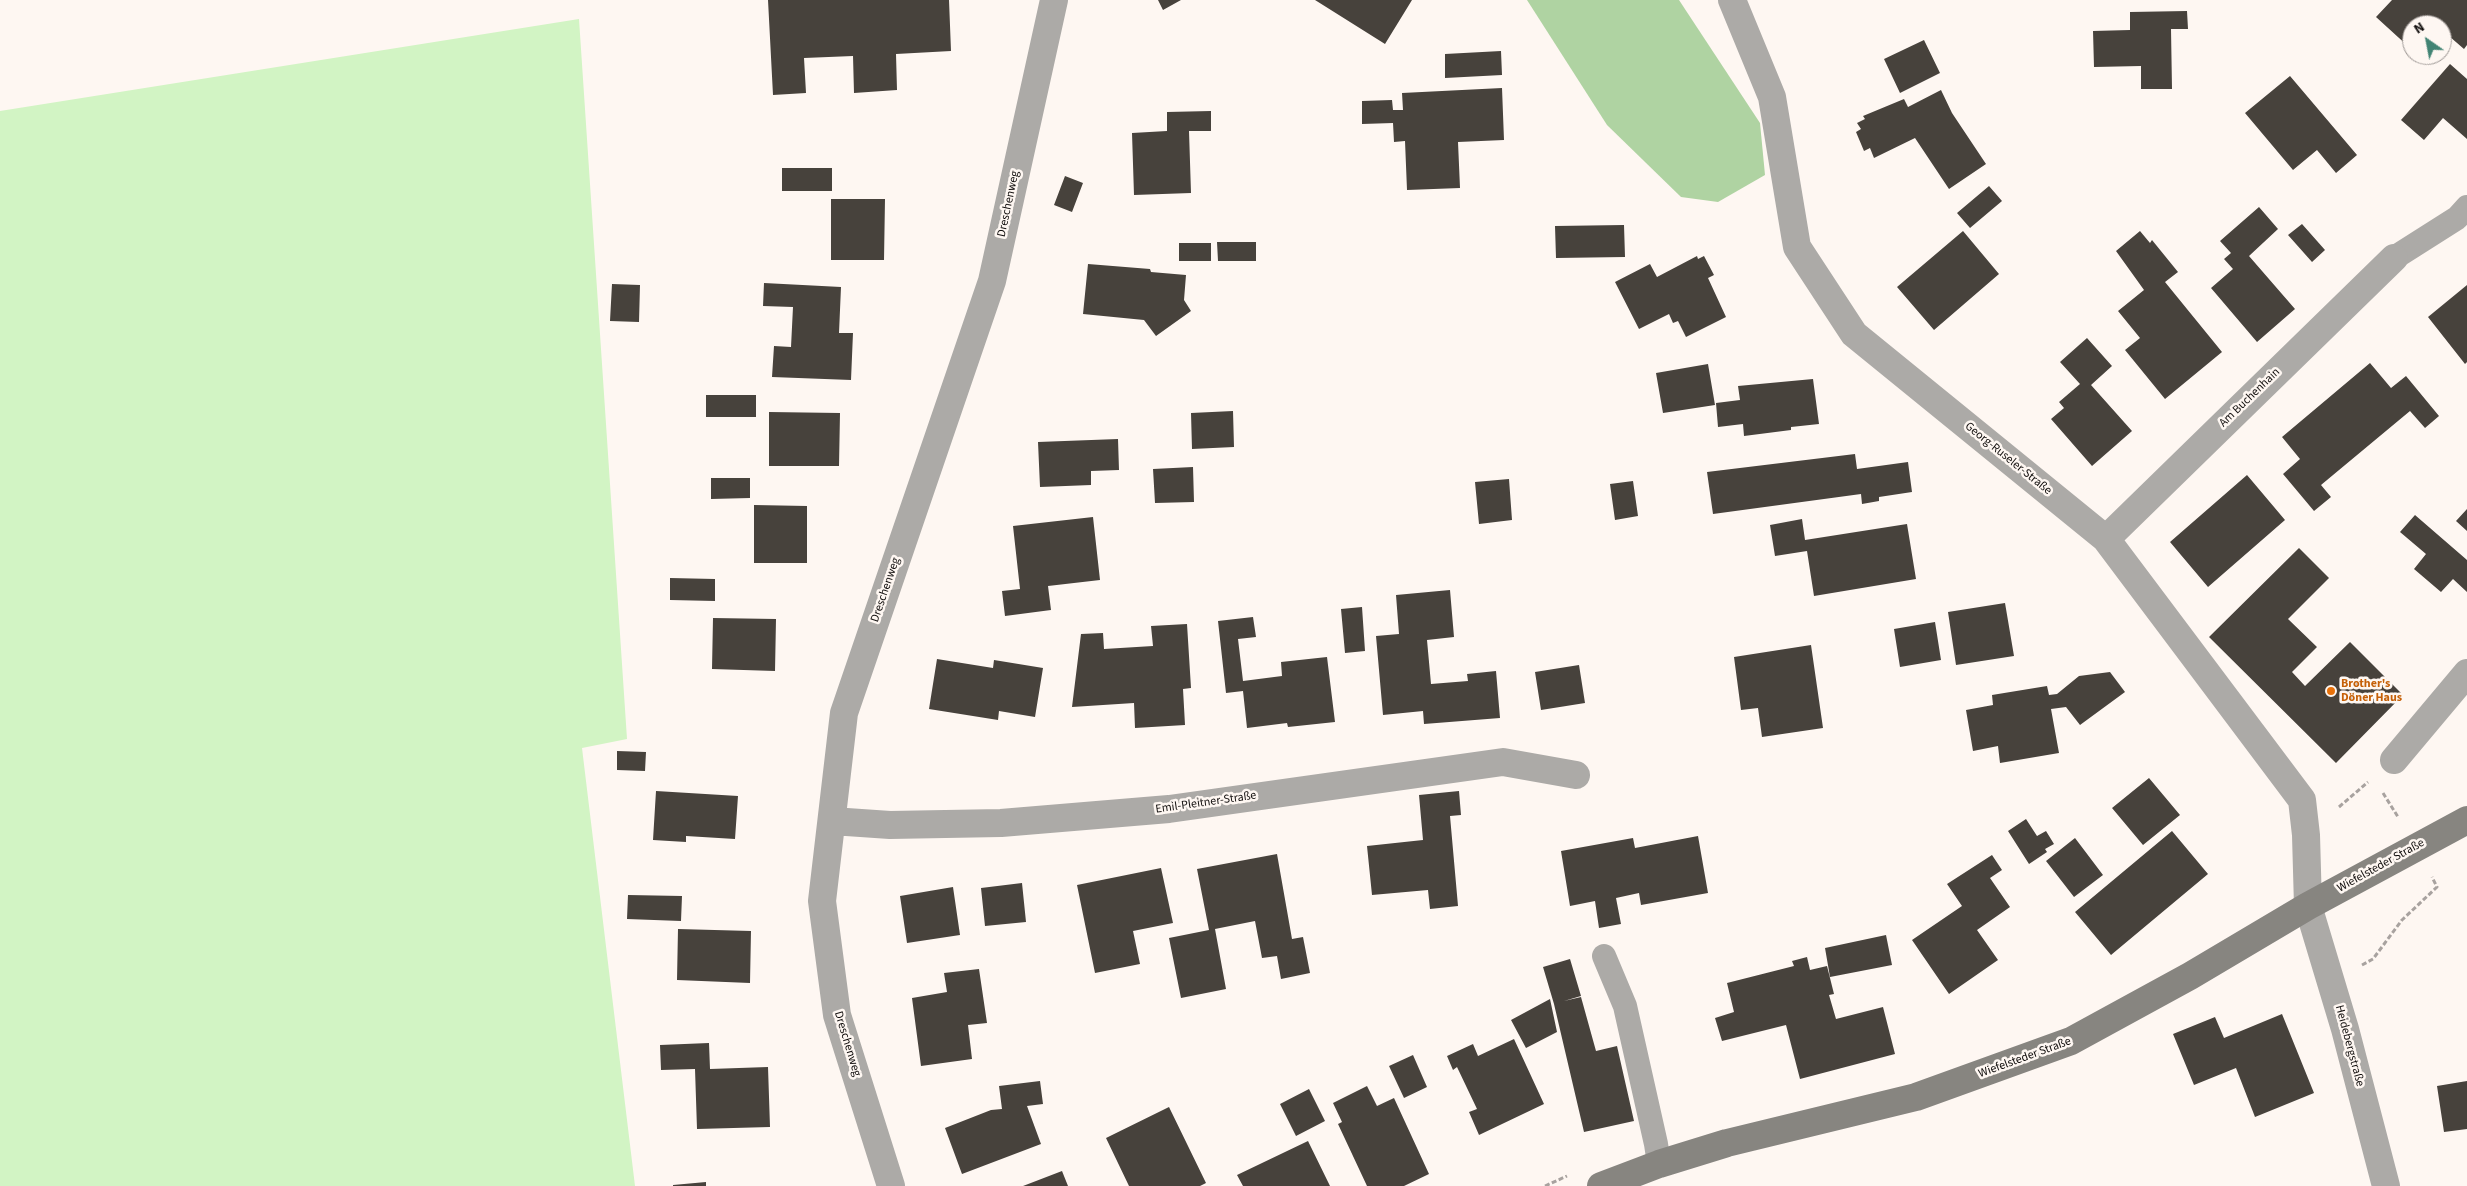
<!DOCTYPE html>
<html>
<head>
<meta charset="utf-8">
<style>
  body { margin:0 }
  #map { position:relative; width:2467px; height:1186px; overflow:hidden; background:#fef7f2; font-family:"Source Sans 3",sans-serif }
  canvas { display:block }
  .north { position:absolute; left:2402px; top:15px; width:50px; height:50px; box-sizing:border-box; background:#fef7f2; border:1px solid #9f9996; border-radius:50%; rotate:327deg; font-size:14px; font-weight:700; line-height:20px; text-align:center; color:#100d0c }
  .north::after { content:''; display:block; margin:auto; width:18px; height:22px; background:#428474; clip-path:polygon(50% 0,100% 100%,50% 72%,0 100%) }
</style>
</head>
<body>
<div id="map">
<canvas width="2467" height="1186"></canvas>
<div class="north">N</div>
</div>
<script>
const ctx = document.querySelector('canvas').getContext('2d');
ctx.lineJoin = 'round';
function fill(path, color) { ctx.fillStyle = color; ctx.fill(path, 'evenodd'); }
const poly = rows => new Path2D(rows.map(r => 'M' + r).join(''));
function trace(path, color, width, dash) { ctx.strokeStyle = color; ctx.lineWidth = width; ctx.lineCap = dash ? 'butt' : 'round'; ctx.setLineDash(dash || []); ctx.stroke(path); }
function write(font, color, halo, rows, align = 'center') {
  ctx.font = font + ' "Source Sans 3",sans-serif'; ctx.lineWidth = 5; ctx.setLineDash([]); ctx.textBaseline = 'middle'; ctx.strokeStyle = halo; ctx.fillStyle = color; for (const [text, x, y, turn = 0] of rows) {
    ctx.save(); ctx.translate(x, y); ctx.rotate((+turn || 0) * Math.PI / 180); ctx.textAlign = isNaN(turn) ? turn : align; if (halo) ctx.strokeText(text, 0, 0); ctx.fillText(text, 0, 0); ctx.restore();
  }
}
const green = poly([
  [579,19,627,739,582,748,635,1186,0,1186,0,111]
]);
const forest = poly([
  [1527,0,1679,0,1760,123,1765,175,1718,202,1681,197,1607,125]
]);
const building = poly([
  [768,0,949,0,951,51,896,54,897,90,854,93,853,56,804,58,806,93,773,95],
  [1158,0,1181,0,1163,10],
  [1315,0,1412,0,1385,44],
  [2392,0,2467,0,2467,45,2464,49,2442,30,2442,25,2434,22,2431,25,2412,25,2412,45,2410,48,2376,17],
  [2187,11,2188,29,2171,29,2172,89,2141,89,2141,66,2094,67,2093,31,2130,30,2130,12],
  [1924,40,1940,73,1900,93,1884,59],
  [1501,51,1502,75,1445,78,1445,54],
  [2450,64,2467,79,2467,139,2443,118,2424,140,2401,120],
  [2290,76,2357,155,2336,173,2317,150,2293,170,2245,113],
  [1502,88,1504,140,1458,142,1460,188,1407,190,1405,141,1394,142,1393,123,1362,124,1362,101,1392,100,1393,110,1403,110,1402,93],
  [1941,90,1952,113,1986,164,1949,189,1915,138,1874,158,1870,148,1864,151,1856,132,1861,129,1857,123,1865,119,1863,116,1904,99,1908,107],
  [1211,111,1211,131,1189,131,1191,193,1134,195,1132,133,1167,131,1167,112],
  [782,168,832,168,832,191,782,191],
  [1065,176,1083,183,1072,212,1054,205],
  [1989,186,2002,201,1970,228,1957,213],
  [831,199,885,199,884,260,831,260],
  [2259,207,2278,229,2249,256,2295,309,2257,342,2211,288,2233,269,2224,259,2231,253,2220,241],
  [2302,224,2325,250,2312,262,2288,235],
  [1624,225,1625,257,1556,258,1555,226],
  [1963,231,1999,274,1934,330,1897,287],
  [2140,231,2150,243,2152,240,2178,272,2165,282,2222,352,2165,399,2125,350,2140,338,2118,311,2144,290,2116,251],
  [1217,242,1256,242,1256,261,1218,261],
  [1179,243,1211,243,1211,261,1179,261],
  [1697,256,1698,259,1704,256,1714,275,1708,278,1726,317,1686,337,1678,321,1673,323,1669,314,1639,329,1615,282,1650,264,1657,277],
  [1088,264,1150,269,1151,272,1186,275,1184,300,1191,311,1156,336,1144,320,1083,314],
  [764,283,841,287,839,333,853,333,851,380,772,377,774,346,791,347,793,307,763,306],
  [612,284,640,285,639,322,610,321],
  [2467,285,2467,362,2465,364,2428,317],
  [2087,338,2112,366,2091,385,2132,431,2092,466,2051,419,2064,408,2059,402,2080,384,2060,362],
  [2370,363,2391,388,2406,376,2439,416,2425,428,2410,411,2321,485,2331,497,2314,511,2283,474,2300,459,2282,437],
  [1708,364,1715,405,1663,413,1656,373],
  [1813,379,1819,424,1791,427,1791,430,1744,436,1743,424,1718,427,1716,403,1740,400,1738,386],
  [706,395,756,395,756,417,706,417],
  [1233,411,1234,447,1192,449,1191,413],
  [769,412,840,413,839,466,769,466],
  [1118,439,1119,470,1091,471,1091,485,1040,487,1038,442],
  [1855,454,1857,469,1908,462,1912,492,1879,497,1879,501,1862,504,1861,494,1713,514,1707,472],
  [1193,467,1194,502,1155,503,1153,469],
  [2247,475,2285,520,2208,587,2170,542],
  [711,478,750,478,750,498,711,499],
  [1509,479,1512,520,1479,524,1475,482],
  [1633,481,1638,516,1615,520,1610,484],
  [754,505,807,506,807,563,754,563],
  [2467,509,2467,531,2456,521],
  [2415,515,2467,560,2467,592,2453,579,2441,592,2414,569,2426,554,2400,532],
  [1093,517,1100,580,1048,586,1051,610,1005,616,1002,591,1020,589,1013,526],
  [1802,519,1805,540,1907,524,1916,579,1814,596,1807,551,1775,556,1770,525],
  [2299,548,2329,578,2288,619,2317,647,2292,672,2305,686,2350,642,2403,695,2336,763,2209,637],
  [670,578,715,579,715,601,670,600],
  [1450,590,1454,637,1427,640,1431,684,1468,681,1467,674,1496,671,1500,718,1424,724,1423,711,1383,715,1376,636,1399,634,1396,595],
  [2005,603,2014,656,1956,665,1948,612],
  [1362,607,1365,651,1345,653,1341,609],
  [1253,617,1256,637,1238,639,1243,681,1282,676,1281,662,1327,657,1335,722,1288,727,1287,723,1247,728,1243,691,1226,693,1218,621],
  [713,618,776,619,775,671,712,669],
  [1935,622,1941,660,1900,667,1894,629],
  [1187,624,1191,688,1183,689,1185,725,1135,728,1134,703,1072,707,1081,634,1103,633,1104,649,1153,646,1151,626],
  [1811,645,1823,728,1762,737,1758,708,1741,710,1734,657],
  [937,659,993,668,994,660,1043,668,1035,717,999,711,998,720,929,709],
  [1579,665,1585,703,1541,710,1535,672],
  [2110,672,2125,692,2080,725,2066,707,2051,709,2059,753,2000,763,1998,746,1973,751,1966,710,1993,705,1992,695,2047,686,2049,695,2057,694,2079,676],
  [617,751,646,752,645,771,617,770],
  [2149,778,2180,815,2143,845,2112,808],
  [656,791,738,796,735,839,686,836,686,842,653,840],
  [1459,791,1461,815,1450,816,1458,906,1430,909,1428,890,1372,895,1367,846,1423,840,1419,795],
  [2026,819,2037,836,2046,831,2054,844,2045,849,2047,852,2029,864,2008,831],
  [2172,831,2208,874,2111,955,2075,912],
  [1698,836,1708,893,1641,905,1639,893,1616,898,1621,924,1599,928,1595,901,1570,906,1561,851,1633,838,1635,848],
  [2075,838,2103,875,2074,897,2046,861],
  [1277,854,1292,939,1303,937,1310,973,1281,979,1277,956,1262,958,1255,921,1215,929,1226,989,1181,998,1169,938,1209,930,1197,869],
  [1992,855,2002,870,1990,878,2010,907,1977,930,1998,960,1949,994,1912,940,1962,906,1947,884],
  [1161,868,1173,923,1133,931,1140,964,1095,973,1077,885],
  [1022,883,1026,922,985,926,981,888],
  [953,887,960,935,907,943,900,896],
  [628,895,682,896,681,921,627,919],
  [678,929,751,931,750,983,677,980],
  [1886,935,1892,965,1830,977,1825,948],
  [1807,957,1810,970,1827,966,1834,994,1829,995,1836,1019,1883,1007,1895,1054,1800,1079,1786,1025,1722,1041,1715,1018,1734,1012,1727,983,1794,966,1792,961],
  [1570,959,1581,996,1564,1001,1581,997,1596,1051,1617,1046,1634,1121,1584,1132,1554,1004,1543,967],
  [979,969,987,1023,968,1025,972,1059,921,1066,912,998,947,992,944,973],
  [1550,999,1557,1032,1526,1048,1511,1020],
  [2282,1014,2314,1093,2255,1117,2236,1068,2194,1085,2173,1034,2215,1017,2224,1038],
  [1514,1039,1544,1104,1479,1135,1469,1112,1477,1109,1457,1067,1453,1070,1447,1056,1473,1044,1478,1056],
  [709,1043,710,1069,768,1067,770,1127,697,1129,695,1069,661,1070,660,1045],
  [1413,1055,1427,1087,1404,1098,1389,1066],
  [1040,1081,1043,1104,1027,1106,1041,1144,962,1174,945,1128,991,1110,1002,1109,999,1086],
  [2467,1081,2467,1129,2444,1132,2437,1086],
  [1367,1086,1377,1106,1394,1098,1429,1174,1404,1186,1367,1186,1338,1124,1342,1122,1333,1103],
  [1309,1089,1325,1121,1296,1136,1280,1104],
  [1169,1107,1206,1183,1200,1186,1129,1186,1106,1138],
  [1308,1141,1330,1186,1243,1186,1237,1175],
  [1062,1171,1068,1186,1023,1186],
  [706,1182,706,1186,673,1186,673,1185]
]);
const path = poly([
  [2383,793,2398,817],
  [2339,807,2368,782],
  [2362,965,2373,959,2402,920,2437,887,2432,877],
  [1545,1186,1567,1176]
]);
const lane = poly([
  [2394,258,2457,218,2467,207],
  [1604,956,1625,1006,1656,1144,1659,1164]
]);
const street = poly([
  [1732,0,1772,97,1797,247,1854,334,2106,539,2302,800,2306,835,2308,906,2345,1029,2386,1186],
  [2106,539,2394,258],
  [2394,760,2467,673],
  [832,821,890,825,1001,823,1169,809,1503,762,1576,775],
  [891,1186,837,1015,822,901,844,713,992,281,1054,0]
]);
const secondary = poly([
  [1601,1186,1659,1164,1727,1143,1916,1097,2071,1041,2190,976,2308,906,2467,820]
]);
const markers = [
  [2331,691,5,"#e8710a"]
];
const streetNames = [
  ["Dreschenweg",1009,204,-78],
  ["Am Buchenhain",2250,398,-44],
  ["Georg-Ruseler-Straße",2008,459,39],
  ["Dreschenweg",886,590,-71],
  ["Emil-Pleitner-Straße",1206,803,-8],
  ["Wiefelsteder Straße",2381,866,-29],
  ["Dreschenweg",847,1044,73],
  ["Heidebergstraße",2349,1046,75],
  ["Wiefelsteder Straße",2025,1058,-20]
];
const foodNames = [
  ["Brother's",2341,684],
  ["Döner Haus",2341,698]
];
fill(green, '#d2f4c4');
fill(forest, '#afd3a2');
fill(building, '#47423c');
trace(path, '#a8a29f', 3, [5, 2.5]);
trace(lane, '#acaaa7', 24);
trace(street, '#acaaa7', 28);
trace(secondary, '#878580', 28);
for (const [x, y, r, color] of markers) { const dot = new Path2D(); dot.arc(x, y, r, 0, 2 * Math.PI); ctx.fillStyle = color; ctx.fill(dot); trace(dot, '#fef7f2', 2); }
write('12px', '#100d0c', '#fef7f2', streetNames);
write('bold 12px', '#c56008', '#fef7f2', foodNames, 'left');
</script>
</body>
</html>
